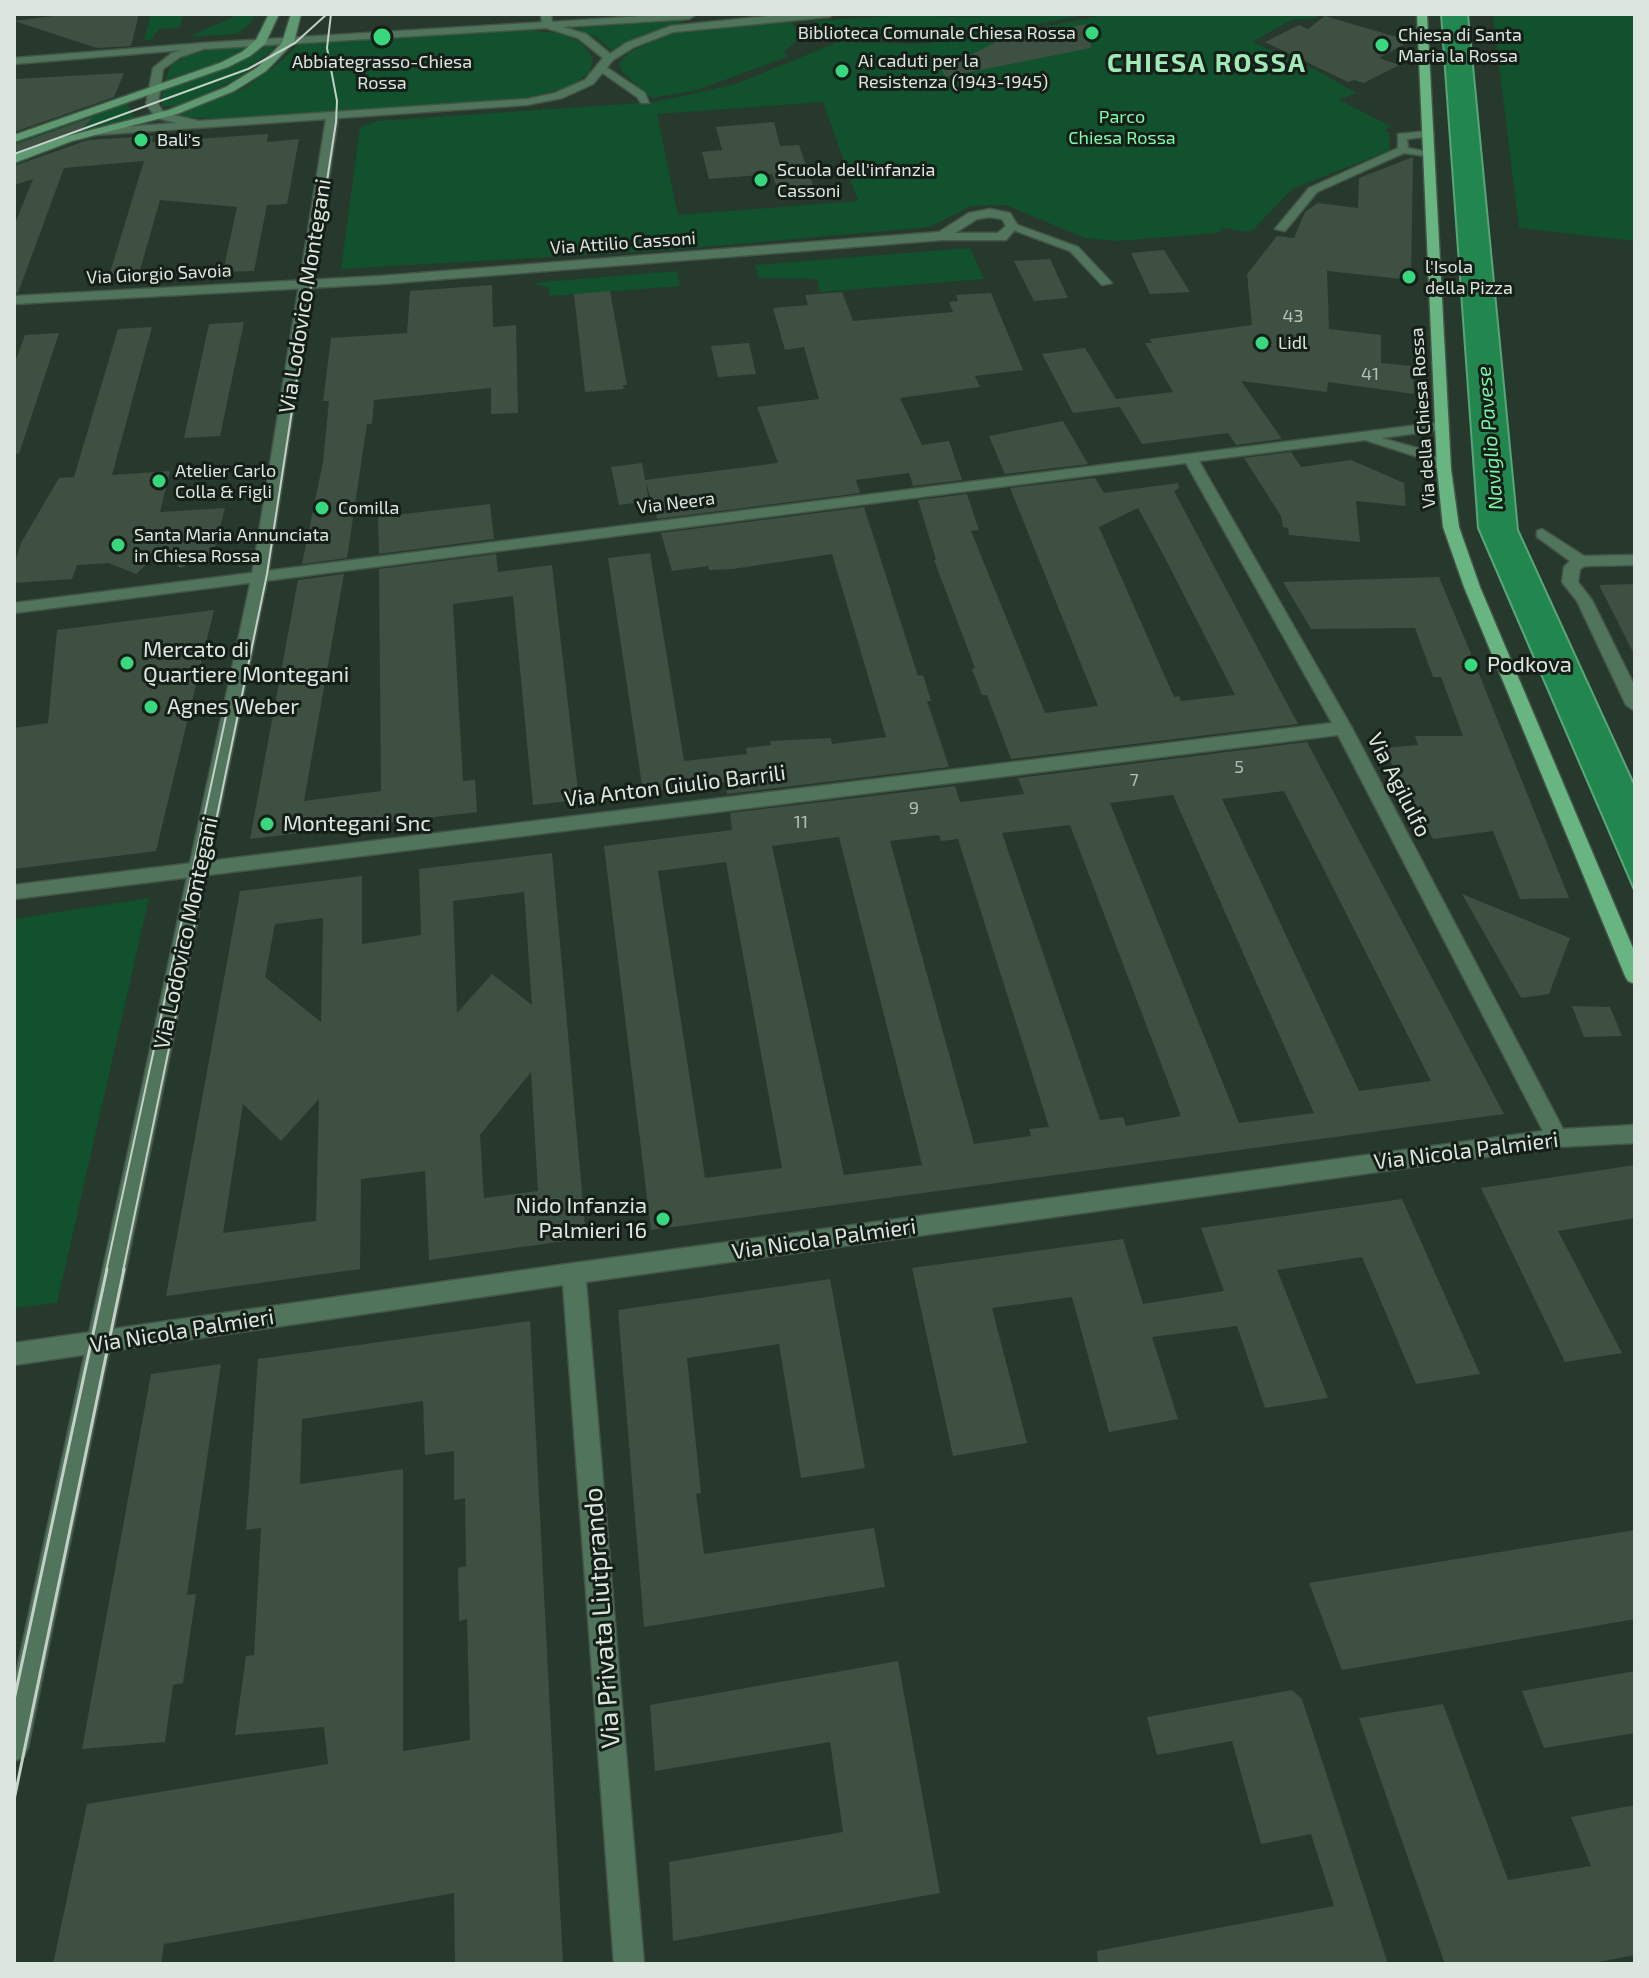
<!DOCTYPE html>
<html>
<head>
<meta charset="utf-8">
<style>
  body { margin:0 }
  #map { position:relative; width:1649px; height:1978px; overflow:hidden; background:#27392c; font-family:"Exo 2",sans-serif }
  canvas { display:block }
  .frame { position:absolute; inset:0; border:16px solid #dbe6de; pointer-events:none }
</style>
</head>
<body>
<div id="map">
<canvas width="1649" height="1978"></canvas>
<div class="frame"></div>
</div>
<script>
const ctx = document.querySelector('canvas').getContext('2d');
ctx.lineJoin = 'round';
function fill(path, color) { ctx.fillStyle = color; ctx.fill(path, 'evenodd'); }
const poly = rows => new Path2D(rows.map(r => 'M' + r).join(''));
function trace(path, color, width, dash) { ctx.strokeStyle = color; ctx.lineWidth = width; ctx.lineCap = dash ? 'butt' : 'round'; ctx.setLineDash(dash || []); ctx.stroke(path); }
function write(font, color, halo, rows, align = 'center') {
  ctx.font = font + ' "Exo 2",sans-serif'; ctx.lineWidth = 6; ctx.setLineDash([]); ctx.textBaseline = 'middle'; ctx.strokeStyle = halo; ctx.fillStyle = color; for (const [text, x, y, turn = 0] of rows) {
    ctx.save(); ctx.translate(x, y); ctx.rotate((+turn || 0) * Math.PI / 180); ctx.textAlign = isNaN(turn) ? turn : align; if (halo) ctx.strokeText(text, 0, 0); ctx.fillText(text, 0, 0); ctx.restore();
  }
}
const green = poly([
  [151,14,184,14,179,28,159,29,151,40,144,40],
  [239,14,255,14,251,23,236,34,189,37],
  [920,14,945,17,1089,14,985,35,916,40,835,39,823,37,814,21],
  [1110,14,1321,14,1316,18,1291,20,1252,42,1316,70,1356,93,1339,100,1392,127,1384,130,1389,133,1390,150,1292,189,1254,229,1248,232,1223,228,1218,233,1116,241,1085,238,1006,205,971,206,930,227,670,250,341,269,360,128,377,121,655,102,736,84,838,42,917,44,985,38],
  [823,102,858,201,678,215,657,114],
  [1493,14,1635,14,1635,241,1519,228],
  [791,20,799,38,784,52,787,57,697,90,652,98,623,73,619,64,629,52,675,32],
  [681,21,683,23,642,35,611,50,596,37,575,28],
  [524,29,562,34,580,42,593,57,590,72,572,86,517,100,219,119,176,116,243,89,278,64,300,43],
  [272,44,275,45,272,50,239,78,178,106,162,106,162,93,165,90,231,67],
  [243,46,246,47,228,59,165,80,171,65,188,55,212,49],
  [127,103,134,118,98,127,14,157,14,144],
  [970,248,984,279,820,292,817,279,759,278,755,265],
  [677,271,680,286,550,296,549,288,532,283],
  [149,898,57,1303,14,1308,14,919]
]);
const water = poly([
  [1441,14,1468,14,1518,530,1635,786,1635,892,1478,528,1441,14]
]);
const building = poly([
  [68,14,139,14,131,46,97,48,14,21],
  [1325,16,1410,41,1379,58,1399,65,1364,83,1354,80,1348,82,1265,42,1299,25,1308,29],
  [1086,24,1091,48,945,77,942,70,998,41],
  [124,73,114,97,14,132,14,79],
  [93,117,81,130,14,152,14,145],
  [774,122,780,146,799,145,814,188,778,190,772,174,709,179,702,152,722,150,716,127],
  [268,134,267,142,299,139,287,204,267,205,254,271,223,272,237,207,160,200,138,277,108,279,144,161,64,168,18,293,14,293,14,226,33,179,14,185,14,166,88,140,153,136,152,142],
  [1413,157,1411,280,1327,271,1329,329,1381,335,1381,363,1413,366,1414,394,1328,382,1327,392,1241,381,1282,439,1236,445,1228,433,1142,444,1120,407,1073,413,1042,354,1085,348,1116,399,1173,392,1145,343,1152,343,1150,339,1252,325,1247,274,1277,236,1294,238,1305,212,1318,203,1358,208,1359,178],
  [1164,250,1190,292,1150,294,1131,253],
  [1050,259,1068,298,1034,301,1014,261],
  [492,285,493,327,516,325,518,413,491,414,491,388,374,400,372,424,367,424,347,558,302,564,323,462,329,401,323,401,331,338,407,333,410,291],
  [610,291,627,385,623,385,624,389,585,392,574,294],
  [842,292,853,321,953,312,949,302,958,301,956,295,991,293,1023,370,975,376,980,387,900,398,922,445,949,441,962,480,913,486,909,473,856,480,860,493,657,519,645,480,778,463,757,407,819,399,804,347,785,350,773,308,808,305,805,295],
  [244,322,220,436,184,438,209,324],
  [152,327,112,475,170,471,160,512,225,508,213,555,201,556,181,568,157,554,136,574,109,563,77,565,72,579,14,583,14,566,21,543,59,478,74,477,118,329],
  [59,333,19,454,14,453,14,365,25,335],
  [749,343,756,374,718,377,711,346],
  [1063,421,1088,464,1005,474,989,436],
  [1291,452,1301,467,1351,460,1404,483,1406,506,1356,501,1360,542,1289,535,1288,528,1283,527,1281,516,1244,458],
  [642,463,649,501,619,505,611,467],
  [1095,478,1104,493,1178,483,1179,488,1174,491,1298,724,1011,759,987,695,982,695,972,669,975,668,934,560,936,560,918,500,967,494,979,530,971,531,1045,713,1098,706,1010,488],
  [1138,508,1165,558,1235,695,1181,701,1179,696,1174,697,1099,527],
  [490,504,494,539,379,554,378,517],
  [864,507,918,676,923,675,931,701,927,701,949,767,727,794,726,782,643,792,608,558,650,553,684,761,747,754,746,748,771,745,770,741,831,738,832,744,886,737,832,554,733,569,709,570,708,566,672,571,661,533],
  [496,554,498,572,552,565,579,800,533,805,513,596,453,604,463,781,475,780,477,812,250,839,298,580,344,574,304,801,381,791,379,569],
  [1439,577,1471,654,1569,898,1520,899,1493,831,1433,839,1383,748,1418,745,1415,736,1463,736,1441,677,1433,677,1415,628,1311,629,1283,582],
  [1635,584,1635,656,1599,585],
  [214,610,156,851,14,869,14,728,48,723,57,630],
  [1307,742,1504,1114,651,1230,604,846,732,830,730,813,955,786,960,802,1024,794,1018,778],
  [1284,791,1431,1081,1359,1091,1222,799],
  [1173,795,1314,1113,1239,1123,1110,803],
  [1070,825,1181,1116,1126,1126,1123,1117,1100,1120,1002,833],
  [939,835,941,841,958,839,1049,1127,1029,1129,1031,1136,974,1144,890,841],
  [839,837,922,1165,844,1175,772,846],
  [726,862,782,1168,705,1178,658,871],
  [552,853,586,1238,429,1260,425,1171,361,1179,360,1269,166,1296,240,891,362,876,362,944,421,935,419,869],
  [524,892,532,1005,492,974,457,1013,453,901],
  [323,918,321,1022,265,977,275,924],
  [531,1072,538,1191,484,1198,480,1135],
  [319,1099,316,1221,223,1233,243,1104,281,1141],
  [1462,894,1570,938,1549,994,1521,998],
  [1572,1006,1610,1007,1622,1036,1584,1037],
  [1635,1165,1635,1218,1558,1231,1622,1353,1565,1362,1481,1188],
  [1402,1199,1480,1374,1416,1384,1362,1257,1277,1270,1328,1398,1265,1408,1237,1326,1152,1337,1178,1419,1109,1432,1072,1297,992,1308,1027,1443,953,1456,912,1268,1123,1239,1143,1304,1224,1291,1201,1228],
  [830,1279,865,1468,801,1478,779,1344,687,1358,701,1493,696,1494,704,1554,874,1528,885,1587,644,1627,618,1310],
  [530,1321,563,1964,455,1964,454,1893,164,1944,161,1964,53,1964,87,1804,328,1764,324,1727,235,1735,246,1656,254,1655,261,1528,246,1530,258,1359],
  [423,1401,425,1455,454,1451,454,1500,465,1498,466,1566,458,1568,459,1621,467,1619,470,1740,403,1751,403,1469,300,1484,302,1419],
  [221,1364,187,1595,196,1594,183,1683,173,1685,165,1742,82,1749,151,1374],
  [1635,1530,1635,1619,1342,1670,1309,1583],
  [898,1661,940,1893,673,1941,669,1862,843,1832,830,1742,655,1771,650,1705],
  [1635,1671,1635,1733,1544,1748,1522,1691],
  [1292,1690,1302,1699,1388,1964,1098,1964,1097,1951,1334,1906,1311,1834,1261,1844,1232,1741,1157,1755,1147,1717],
  [1443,1704,1508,1880,1591,1866,1571,1817,1635,1805,1635,1955,1588,1964,1445,1964,1359,1718]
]);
const service = poly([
  [600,67,606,67,645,93,649,103,641,103,637,97,600,71,600,67],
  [1429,131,1434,134,1433,136,1407,139,1408,148,1433,153,1433,157,1404,153,1317,192,1285,231,1275,229,1309,188,1398,148,1398,134,1429,131],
  [1012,223,1078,247,1112,283,1102,285,1070,251,1008,228,1006,226,1012,223]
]);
const minor = poly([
  [541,14,551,14,552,22,672,14,694,16,689,19,547,28,542,25,541,14],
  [788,14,834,14,829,17,673,32,634,47,613,60,604,58,626,43,671,26,788,14],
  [203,43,208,46,207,48,14,64,14,58,203,43],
  [990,209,1010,213,1018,226,1006,240,942,240,381,284,14,304,14,296,381,276,939,232,969,213,990,209],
  [990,217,1002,219,1006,226,998,233,955,233,977,219,990,217],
  [1442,422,1449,426,1447,429,1381,438,1428,451,1449,466,1451,469,1444,473,1418,457,1365,440,1199,461,1352,728,1563,1129,1635,1125,1635,1143,1557,1147,586,1282,644,1964,614,1964,563,1285,14,1365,14,1343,574,1263,1543,1131,1338,735,14,899,14,885,1332,723,1186,463,14,613,14,603,1442,422],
  [1542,529,1584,556,1635,555,1635,565,1585,566,1580,569,1578,582,1592,600,1635,687,1635,711,1626,705,1577,601,1562,582,1564,567,1570,561,1537,537,1537,531,1542,529]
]);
const tertiary = poly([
  [547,22,586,34,613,56,613,60,593,84,562,98,527,105,338,118,268,575,28,1747,24,1757,14,1761,14,1683,252,575,326,119,94,135,88,132,94,129,177,123,156,118,146,104,153,68,172,53,203,43,547,22],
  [546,28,578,38,603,58,585,80,555,93,527,99,199,121,164,113,158,104,163,69,180,57,204,49,546,28]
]);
const secondary = poly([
  [269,14,279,14,265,44,250,56,228,67,14,142,14,135,220,63,242,52,256,40,269,14],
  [291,14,301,14,294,42,266,71,234,91,177,114,72,141,14,163,14,155,64,137,169,110,226,87,258,67,282,43,291,14]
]);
const primary = poly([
  [1417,14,1427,14,1451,469,1459,527,1480,587,1635,953,1635,984,1628,981,1625,976,1464,587,1443,527,1437,469,1417,14]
]);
const tramFar1 = poly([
  [14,154,248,69,295,43,327,14],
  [106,1271,226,716],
  [123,1271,267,574,336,122,337,101,327,48,331,14]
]);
const tram = poly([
  [14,1700,107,1269],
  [14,1800,124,1269]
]);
const markers = [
  [1092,33,8,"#39d87f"],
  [382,37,10,"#39d87f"],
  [1382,45,8,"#39d87f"],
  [842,71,8,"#39d87f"],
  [141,140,8,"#39d87f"],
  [761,180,8,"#39d87f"],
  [1409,277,8,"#39d87f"],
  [1262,343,8,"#39d87f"],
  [159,481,8,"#39d87f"],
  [322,508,8,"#39d87f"],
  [118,545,8,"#39d87f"],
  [127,663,8,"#39d87f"],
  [1471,665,8,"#39d87f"],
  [151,707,8,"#39d87f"],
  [267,824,8,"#39d87f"],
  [663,1219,8,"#39d87f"]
];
const farPoinames = [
  ["Biblioteca Comunale Chiesa Rossa",1076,33,"right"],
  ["Chiesa di Santa",1398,35],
  ["Maria la Rossa",1398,56],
  ["Ai caduti per la",858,61],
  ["Resistenza (1943-1945)",858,82],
  ["Abbiategrasso-Chiesa",382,62,"center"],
  ["Rossa",382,83,"center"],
  ["Bali's",157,140],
  ["Scuola dell'infanzia",777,170],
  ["Cassoni",777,191],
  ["l'Isola",1425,267],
  ["della Pizza",1425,288],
  ["Lidl",1278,343],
  ["Atelier Carlo",175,471],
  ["Colla & Figli",175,492],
  ["Comilla",338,508],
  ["Santa Maria Annunciata",134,535],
  ["in Chiesa Rossa",134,556]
];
const farParknames = [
  ["Parco",1122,117],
  ["Chiesa Rossa",1122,138]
];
const farStreetnames = [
  ["Via Attilio Cassoni",623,243,-4],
  ["Via Giorgio Savoia",159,274,-3],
  ["Via della Chiesa Rossa",1423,418,-94],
  ["Via Neera",676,503,-7]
];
const numberNames = [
  ["43",1293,316],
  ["41",1370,374],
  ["5",1239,767],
  ["7",1134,780],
  ["9",914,808],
  ["11",801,822]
];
const farWaternames = [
  ["Naviglio Pavese",1490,438,-95]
];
const streetNames = [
  ["Via Lodovico Montegani",305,296,-81],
  ["Via Agilulfo",1399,785,63],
  ["Via Anton Giulio Barrili",675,786,-7],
  ["Via Lodovico Montegani",186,933,-78],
  ["Via Nicola Palmieri",1466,1151,-7],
  ["Via Nicola Palmieri",824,1239,-8],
  ["Via Nicola Palmieri",182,1331,-9]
];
const poiNames = [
  ["Mercato di",143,650],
  ["Quartiere Montegani",143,675],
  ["Podkova",1487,665],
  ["Agnes Weber",167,707],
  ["Montegani Snc",283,824],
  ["Nido Infanzia",647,1206,"right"],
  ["Palmieri 16",647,1231,"right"]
];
const farDistrictnames = [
  ["CHIESA ROSSA",1207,63]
];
const nearStreetnames = [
  ["Via Privata Liutprando",602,1618,-94]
];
fill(green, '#11512d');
fill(water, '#22874e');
trace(water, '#5aa479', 2);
fill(building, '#3d5042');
trace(service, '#445548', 3);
trace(minor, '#445548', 3);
trace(tertiary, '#445548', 3);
trace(secondary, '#445548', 3);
trace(primary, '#445548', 3);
fill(service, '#51755c');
fill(minor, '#51755c');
fill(tertiary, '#51755c');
fill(secondary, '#5f9972');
fill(primary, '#68b582');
trace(tramFar1, '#c3cfc7', 2);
trace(tram, '#c3cfc7', 3);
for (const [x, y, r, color] of markers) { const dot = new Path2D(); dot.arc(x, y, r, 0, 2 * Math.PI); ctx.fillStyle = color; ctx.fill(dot); trace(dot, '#161e18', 3); }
write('18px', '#dbe6de', '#161e18', farPoinames, 'left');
write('18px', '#7ffaab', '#161e18', farParknames);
write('18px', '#dbe6de', '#161e18', farStreetnames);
write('18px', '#b4c0b7', null, numberNames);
write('italic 20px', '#79f4a6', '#161e18', farWaternames);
write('22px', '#dbe6de', '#161e18', streetNames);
write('22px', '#dbe6de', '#161e18', poiNames, 'left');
ctx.letterSpacing = '2px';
write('bold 26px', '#a1e9b7', '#161e18', farDistrictnames);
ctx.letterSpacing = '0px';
write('26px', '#dbe6de', '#161e18', nearStreetnames);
</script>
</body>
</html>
